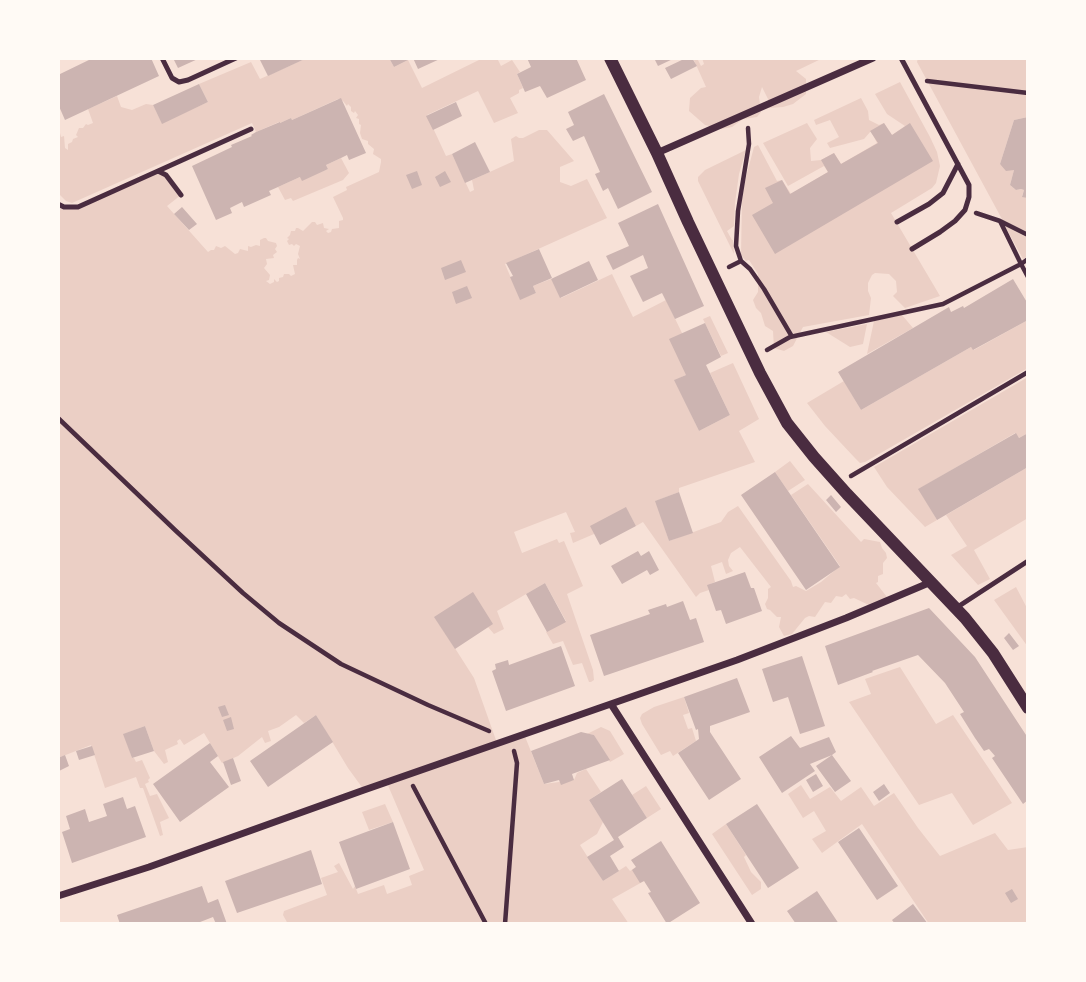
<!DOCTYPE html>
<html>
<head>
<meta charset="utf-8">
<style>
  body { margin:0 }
  #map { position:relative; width:1086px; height:982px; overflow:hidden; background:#f7e1d7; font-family:"PT Serif",serif }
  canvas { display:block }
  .frame { position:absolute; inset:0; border:60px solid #fffaf5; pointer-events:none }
</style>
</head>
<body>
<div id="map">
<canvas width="1086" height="982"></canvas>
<div class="frame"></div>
</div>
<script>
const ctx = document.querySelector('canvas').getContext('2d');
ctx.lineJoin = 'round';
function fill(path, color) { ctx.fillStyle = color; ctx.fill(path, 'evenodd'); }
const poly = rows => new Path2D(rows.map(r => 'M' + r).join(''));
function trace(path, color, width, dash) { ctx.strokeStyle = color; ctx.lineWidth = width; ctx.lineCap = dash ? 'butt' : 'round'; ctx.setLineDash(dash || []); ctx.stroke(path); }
const green = poly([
  [307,58,389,58,394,67,408,60,422,88,483,58,497,58,501,66,512,60,520,72,517,74,523,88,519,90,519,93,510,98,518,113,494,123,478,91,427,115,446,156,452,154,470,192,474,190,472,180,514,161,511,139,516,136,519,138,523,138,539,130,547,130,574,161,560,167,560,182,571,186,587,179,607,218,505,264,520,299,536,293,533,286,551,279,561,298,612,274,633,317,666,300,682,333,686,375,675,380,699,431,730,415,710,373,733,363,759,419,739,431,755,462,679,488,679,492,656,501,669,541,721,522,728,512,738,506,791,581,793,587,796,586,806,591,821,582,840,566,791,495,808,484,861,542,864,539,880,542,882,548,886,553,887,558,883,563,883,574,878,576,878,582,876,583,887,597,882,602,873,607,854,598,850,599,846,594,842,597,836,596,831,603,825,602,815,617,809,616,805,618,792,634,784,636,779,627,781,617,777,617,770,610,767,609,765,604,768,598,768,589,771,587,740,547,731,553,728,560,729,566,733,571,726,574,722,562,711,566,715,582,708,585,709,590,700,593,696,597,643,522,636,526,626,508,594,534,573,543,570,533,575,532,566,512,514,532,522,553,557,539,559,543,564,541,583,586,567,594,593,670,594,680,591,682,589,682,582,663,573,665,563,641,553,644,546,632,566,621,545,583,497,611,504,629,494,634,488,627,492,624,435,617,474,678,497,743,524,734,544,784,574,780,577,773,586,769,601,792,589,800,603,822,597,834,580,845,603,881,626,866,630,871,636,867,644,881,612,899,629,924,288,924,283,915,284,911,327,895,321,878,338,872,334,866,339,863,353,889,355,886,358,894,384,885,387,894,412,885,409,876,424,870,387,783,364,790,348,768,316,715,304,723,296,715,279,727,268,731,271,741,265,743,262,737,238,756,222,763,204,733,184,745,180,739,177,741,178,744,165,750,168,762,164,764,154,751,145,726,124,734,132,758,134,758,136,762,142,760,150,778,148,780,149,782,145,784,150,796,157,794,169,818,160,822,163,835,160,836,143,788,140,788,136,777,105,788,91,745,58,758,58,204,74,208,158,171,162,173,181,195,167,206,208,252,211,250,214,250,216,246,221,248,225,246,235,254,238,253,240,249,248,251,248,246,251,247,256,245,260,246,260,240,264,238,266,238,268,241,276,243,277,246,275,249,277,252,273,255,274,258,266,259,267,264,264,268,270,275,269,280,266,281,270,284,274,282,274,279,277,282,279,281,279,278,283,277,284,274,289,274,291,276,295,274,293,265,297,265,297,260,298,258,300,259,298,254,300,246,296,244,294,246,292,244,289,245,287,241,289,239,287,238,290,235,291,231,295,231,296,228,298,228,303,231,312,222,315,222,317,225,323,223,324,228,329,229,326,231,328,233,331,232,332,229,339,228,339,221,343,220,343,218,333,197,347,190,346,187,379,172,381,162,381,159,373,154,374,149,368,144,368,141,362,139,360,133,361,125,359,124,359,119,356,118,358,115,355,111,354,113,351,111,351,107,348,104,347,106,343,101,338,99,292,120,291,118,280,123,279,122,256,132,252,123,72,203,66,201,58,193,58,133,60,133,61,137,64,136,65,148,68,150,68,144,72,142,73,139,78,137,76,135,79,128,83,128,86,124,88,125,93,123,88,109,117,96,121,107,132,110,146,104,153,105,162,123,208,102,199,84,251,62,260,79],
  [693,58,697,58,701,66,704,64,702,58,823,58,796,71,806,79,806,94,793,104,783,107,769,108,768,99,762,87,759,97,761,112,757,117,743,119,732,127,721,129,705,125,689,111,690,98,701,88,706,87],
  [918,58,1028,58,1028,117,1014,120,1000,164,1014,170,1010,185,1016,190,1021,189,1024,190,1022,196,1028,198,1028,232,1003,221,917,62],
  [900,82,930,137,937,152,940,166,936,183,932,188,891,213,940,296,905,308,893,296,897,292,896,281,889,274,875,273,872,275,868,283,868,291,871,298,869,315,803,327,793,346,784,351,774,348,773,331,765,326,761,313,756,308,753,300,758,292,758,274,749,260,746,261,741,255,742,199,746,177,754,147,758,145,777,181,782,180,791,194,828,172,824,166,788,186,763,143,807,123,817,139,810,148,811,161,821,160,834,153,841,164,877,143,871,131,864,139,830,148,827,143,839,137,830,120,816,125,814,120,861,98,868,111,869,120,879,125,884,123,892,135,905,126,887,114,875,94],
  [746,150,739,174,735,203,734,226,727,231,732,240,733,240,734,254,698,181,698,177,705,170],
  [341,158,349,173,343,180,293,201,291,198,285,200,278,187,300,177,328,169,326,165],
  [1005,226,1028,238,1028,256,1023,259],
  [902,315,913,328,867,354,874,321],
  [710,316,728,353,721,356,703,319],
  [1028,320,1028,368,865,462,860,463,854,457,825,426,807,403,844,381,861,410,971,347,974,350],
  [867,324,863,344,850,347,826,332],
  [1028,377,1028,433,1019,438,1015,433,919,489,937,520,925,527,887,487,874,467],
  [790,461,805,480,788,491,775,472],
  [1028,467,1028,518,974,550,990,579,978,585,951,555,967,546,946,515],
  [1016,587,1028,610,1028,647,994,600],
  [900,667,936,724,953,715,1012,803,973,825,952,793,919,805,849,702,871,694,865,679],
  [684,697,689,713,683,715,688,729,692,728,696,741,673,756,670,751,661,755,642,724,640,718,642,714,654,707],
  [601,727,610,731,624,754,610,762,594,735,587,734],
  [801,785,810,799,830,787,841,801,861,787,874,806,894,793,918,828,940,856,995,833,1008,850,1028,847,1028,924,929,924,862,824,822,853,812,839,826,831,814,811,803,818,788,794],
  [646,786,661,809,647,818,632,795],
  [385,804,393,822,369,830,362,812],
  [726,824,746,855,744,857,751,872,761,882,761,889,752,895,712,834]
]);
const building = poly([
  [93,58,151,58,159,76,65,120,58,104,58,75],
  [173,58,200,58,178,68],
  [259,58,307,58,268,76],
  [389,58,412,58,394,67],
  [413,58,442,58,418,69],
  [527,58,576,58,586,80,547,98,540,86,525,92,517,74,531,67],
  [654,58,675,58,658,66],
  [686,58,692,58,697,66,671,79,665,68],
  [199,84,208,102,162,124,153,105],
  [604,94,652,192,618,209,608,188,603,191,595,174,600,172,584,136,573,141,566,129,574,125,568,112],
  [341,98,366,153,349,160,347,155,341,158,326,165,328,169,302,181,300,177,278,187,269,191,271,195,244,207,242,202,230,208,232,213,216,220,192,166,232,147,231,145,252,136,251,135,256,132,280,122,280,123,291,118,292,120],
  [456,102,462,116,433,130,426,116],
  [1028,117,1028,198,1022,197,1024,190,1021,189,1016,190,1010,185,1014,170,1006,171,1000,164,1014,120],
  [884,123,892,135,910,123,933,161,775,254,752,215,773,203,765,188,782,180,790,194,828,172,821,160,834,153,841,164,878,143,870,131],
  [475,142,490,172,465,183,452,154],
  [417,171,422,185,412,189,406,175],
  [445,171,451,182,440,187,435,177],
  [658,204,704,306,675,319,662,293,643,302,630,276,648,268,643,255,613,270,606,256,629,246,618,223],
  [182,207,197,224,189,230,174,214],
  [539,249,552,278,533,286,536,293,520,300,510,277,513,276,506,263],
  [461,260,466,272,445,280,441,268],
  [589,261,598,280,560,298,551,279],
  [1013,279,1028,304,1028,320,973,350,971,347,861,410,838,372,949,307,951,312,963,306,964,308],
  [467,286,472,298,456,304,452,292],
  [705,323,721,357,706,365,730,415,699,431,674,380,686,375,669,339],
  [1016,433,1019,438,1028,433,1028,467,937,520,918,489],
  [775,472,840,567,806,590,741,495],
  [679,492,693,533,669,541,655,501],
  [831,495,841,507,836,512,826,500],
  [626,507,636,526,600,545,590,526],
  [638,551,641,556,649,551,659,570,650,575,647,570,622,584,611,566],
  [745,572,751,588,754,588,762,611,726,624,721,610,716,611,707,585],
  [545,583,566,622,547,632,526,594],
  [473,592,493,624,455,649,434,617],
  [683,601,690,620,696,618,704,642,604,676,590,635,650,614,648,610,666,604,667,607],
  [929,608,975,657,1028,738,1028,800,1023,804,992,758,995,756,989,749,984,751,975,738,960,714,964,712,945,683,918,655,872,671,873,672,838,685,825,646],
  [1009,633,1019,646,1013,650,1004,638],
  [561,646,575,686,506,711,492,671,496,669,495,664,508,660,509,665],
  [802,656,825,726,800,734,788,697,773,702,762,669],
  [737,678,750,712,710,726,710,732,741,779,709,800,678,753,699,739,698,729,696,730,684,697],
  [225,705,229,715,222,717,218,707],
  [316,715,333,742,268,787,250,761],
  [231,717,234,729,227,731,223,720],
  [145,726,154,751,132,758,123,734],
  [581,732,594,735,610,760,572,774,574,780,561,785,559,780,544,784,531,751],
  [791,736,800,748,829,737,836,752,832,755,851,781,835,792,816,766,832,755,810,764,815,771,782,793,759,757],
  [210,743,218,756,210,762,229,787,180,822,153,784],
  [92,746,95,755,79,760,76,751],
  [65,755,69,766,59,771,58,758],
  [233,758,241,781,231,785,223,762],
  [816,774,823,786,813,792,806,780],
  [622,779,647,818,618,837,624,847,610,856,619,871,603,881,587,857,614,840,589,800],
  [884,784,890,793,879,801,873,792],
  [123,797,127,809,135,806,146,837,72,863,62,832,70,829,66,816,85,809,89,822,107,816,103,804],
  [757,804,799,868,768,888,726,824],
  [393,822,410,869,356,889,339,842],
  [859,828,898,886,877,900,838,842],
  [661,841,700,903,667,924,648,893,651,892,644,881,640,883,632,870,636,867,631,860],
  [311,850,322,884,237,913,225,881],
  [202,886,208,903,218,899,227,924,216,924,213,917,195,924,120,924,117,915],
  [1012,889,1018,899,1011,903,1005,893],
  [817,891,839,924,796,924,787,911],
  [913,904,928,924,895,924,892,920]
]);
const path = poly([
  [927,81,1028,93],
  [976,213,1000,221,1028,235],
  [1028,259,1021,264,1028,277],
  [741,261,750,269,764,289,791,335,790,337,767,350],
  [729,267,741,261,736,246,738,211,749,144,748,128],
  [790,337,943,304,1021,264,1000,221],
  [58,418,175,530,243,593,279,623,341,664,428,705,489,731],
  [851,476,1028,372],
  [413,786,486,924],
  [505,924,517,763,514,751]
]);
const service = poly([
  [162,58,172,78,179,82,188,80,236,58],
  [901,58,969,185,969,197,965,210,955,221,940,232,912,249],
  [158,171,251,129],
  [58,204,64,207,78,207,158,171,166,175,181,195],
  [897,222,929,204,943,193,958,164],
  [956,608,1028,561]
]);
const minor = poly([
  [657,153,873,58],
  [611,704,752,924],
  [58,896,149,867,364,790,737,660,846,618,931,582]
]);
const tertiary = poly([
  [610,58,657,153,688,222,760,373,787,423,814,457,847,494,965,618,993,653,1028,708]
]);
fill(green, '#ebcfc5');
fill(building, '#ccb4b1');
trace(path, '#4a2c40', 4.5);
trace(service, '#4a2c40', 5);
trace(minor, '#4a2c40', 7);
trace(tertiary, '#4a2c40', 12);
</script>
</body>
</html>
